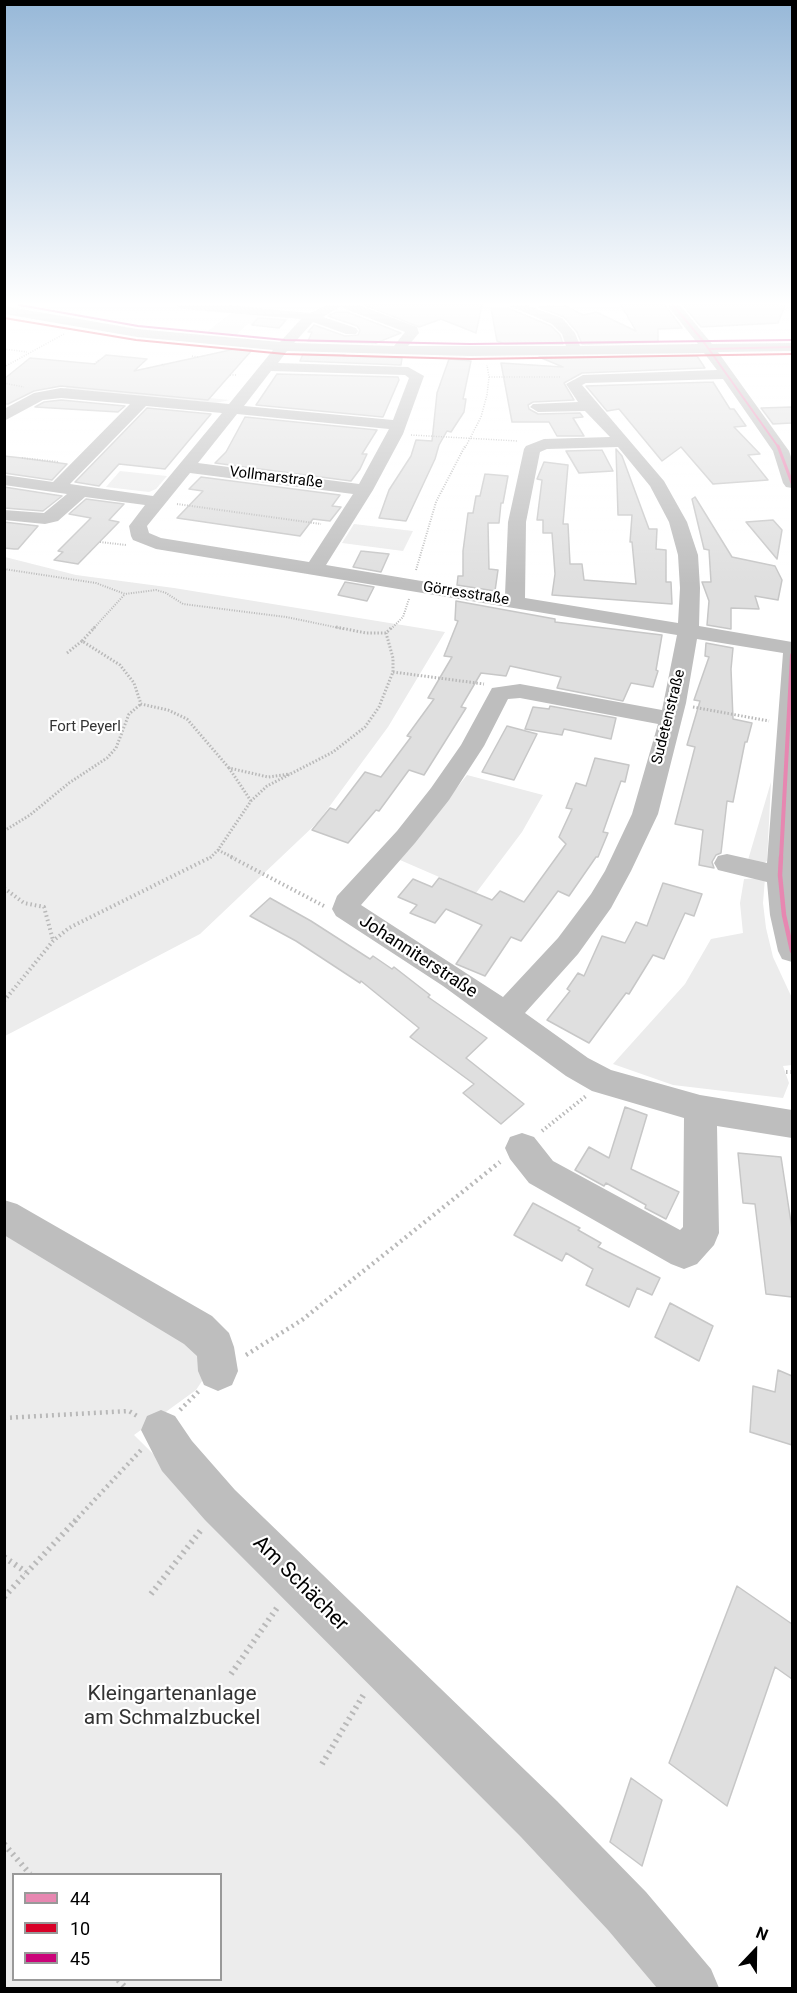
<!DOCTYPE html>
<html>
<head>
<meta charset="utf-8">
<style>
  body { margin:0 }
  #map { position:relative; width:797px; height:1993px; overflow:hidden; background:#fff; font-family:Roboto,sans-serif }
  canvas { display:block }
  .frame { position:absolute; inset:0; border:6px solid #000; pointer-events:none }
  .legend { position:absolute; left:12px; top:1873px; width:210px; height:108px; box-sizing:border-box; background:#fff; border:2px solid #999; margin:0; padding:8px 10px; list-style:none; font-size:18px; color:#000 }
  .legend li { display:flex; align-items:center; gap:12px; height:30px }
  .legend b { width:30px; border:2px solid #999 }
  .north { position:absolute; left:725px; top:1921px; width:60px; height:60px; -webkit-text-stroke:4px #fff; paint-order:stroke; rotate:22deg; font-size:16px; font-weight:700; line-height:24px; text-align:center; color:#000 }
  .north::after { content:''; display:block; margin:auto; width:21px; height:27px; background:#000; clip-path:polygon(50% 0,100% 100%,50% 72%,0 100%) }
</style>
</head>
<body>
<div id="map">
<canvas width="797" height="1993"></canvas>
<div class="frame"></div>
<ul class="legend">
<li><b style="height:8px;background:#e787b1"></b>44</li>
<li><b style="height:8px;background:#d80128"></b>10</li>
<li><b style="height:8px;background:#ca0479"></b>45</li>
</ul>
<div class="north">N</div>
</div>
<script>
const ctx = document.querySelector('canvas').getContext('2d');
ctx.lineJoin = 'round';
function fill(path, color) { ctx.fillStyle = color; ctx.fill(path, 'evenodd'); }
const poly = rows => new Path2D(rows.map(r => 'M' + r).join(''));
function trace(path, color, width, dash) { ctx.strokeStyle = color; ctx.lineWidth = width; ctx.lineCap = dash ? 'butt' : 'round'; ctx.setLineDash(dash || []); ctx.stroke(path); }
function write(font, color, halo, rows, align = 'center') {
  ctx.font = font + ' Roboto,sans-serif'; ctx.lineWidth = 4.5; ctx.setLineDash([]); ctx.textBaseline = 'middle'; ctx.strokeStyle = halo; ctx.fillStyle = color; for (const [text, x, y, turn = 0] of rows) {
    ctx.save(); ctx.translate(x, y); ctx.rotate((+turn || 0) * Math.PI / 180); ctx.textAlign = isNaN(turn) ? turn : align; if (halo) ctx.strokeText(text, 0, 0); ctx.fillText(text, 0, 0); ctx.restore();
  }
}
const green = poly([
  [232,312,290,316,282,326,248,324,236,335,207,332],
  [68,386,124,390,230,400,216,403,64,389],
  [120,471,167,476,156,489,149,492,106,487],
  [354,524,413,531,403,551,342,543],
  [5,557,76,575,174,588,445,632,388,727,318,822,200,934,5,1036],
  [467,775,543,795,522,832,476,893,400,860],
  [771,782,767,861,764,863,748,860],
  [765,878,763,903,766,928,773,957,792,998,792,1065,783,1066,789,1083,783,1098,673,1085,613,1064,685,984,711,939,743,933,740,903,744,879],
  [4,1224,194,1346,204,1378,196,1390,134,1435,339,1638,591,1896,673,1988,5,1988],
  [14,1874,220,1874,220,1980,14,1980]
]);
const building = poly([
  [365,305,482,305,476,333,441,319,419,327,365,305],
  [621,305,665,305,682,328,658,329,658,342,582,344,577,332,564,317,538,307,566,306,583,315,596,312,636,331,621,305],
  [683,305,774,305,785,306,778,323,701,327,683,305],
  [491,308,508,308,551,326,560,335,563,344,505,344,497,341,491,308],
  [336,312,347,312,401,333,376,343,308,341,312,332,308,332,314,325,345,336,358,335,360,330,357,326,328,316,336,312],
  [258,318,286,320,279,328,252,325,258,318],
  [235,349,252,350,208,400,61,386,34,391,8,404,4,404,4,379,30,358,95,364,106,355,147,359,134,371,235,349],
  [303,354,345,355,343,356,402,358,401,365,300,361,303,354],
  [697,356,705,368,582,373,564,383,574,400,533,402,528,405,529,409,538,414,580,413,583,417,573,418,584,436,557,436,549,422,512,422,501,363,563,367,539,357,697,356],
  [449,359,471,361,463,399,466,399,464,412,451,432,447,431,439,445,435,459,406,521,379,518,389,490,411,456,416,440,432,441,437,393,449,359],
  [277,374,398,377,399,380,383,417,256,405,277,374],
  [713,382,730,409,734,409,746,426,734,427,760,454,748,455,768,480,713,484,681,447,662,461,619,409,607,411,586,386,713,382],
  [61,400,125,406,118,412,35,407,44,402,61,400],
  [792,407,792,423,773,424,761,408,792,407],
  [147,408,211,414,165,469,119,464,99,486,75,482,147,408],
  [245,417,377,430,362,454,367,454,360,469,351,481,215,463,226,452,245,417],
  [616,449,622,456,649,529,657,529,656,549,666,550,666,582,671,582,672,604,552,595,555,574,552,533,543,533,543,520,537,520,542,480,537,479,544,462,568,465,563,524,568,524,570,564,582,564,584,580,636,584,632,542,630,542,632,515,618,515,616,449],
  [602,450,613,471,579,473,566,451,602,450],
  [4,456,22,458,67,464,52,480,4,473,4,456],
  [485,474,508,476,503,503,501,503,499,523,488,523,489,569,498,570,495,591,457,585,458,576,463,576,463,551,468,513,473,513,476,496,480,496,485,474],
  [201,477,340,495,332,506,341,507,330,521,313,519,300,536,177,518,203,491,189,489,201,477],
  [4,487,62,496,43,511,4,508,4,487],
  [695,497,732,557,775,566,782,580,778,600,755,596,759,609,731,608,731,629,707,625,709,601,702,582,711,582,709,550,704,549,692,499,695,497],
  [86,499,124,504,109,520,119,522,78,564,54,560,63,552,58,551,91,518,69,514,86,499],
  [773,520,782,530,777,559,746,522,773,520],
  [4,522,38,526,18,549,14,549,4,548,4,522],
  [361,551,389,554,381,572,353,567,361,551],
  [345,582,374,587,367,601,338,595,345,582],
  [456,601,555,619,555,622,662,635,656,670,658,671,653,687,631,683,623,701,557,688,561,677,510,666,506,676,481,673,461,707,466,708,424,775,409,770,379,811,376,810,348,843,312,830,330,808,336,810,365,772,381,777,411,737,407,736,434,699,428,698,452,657,444,656,458,621,455,620,456,601],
  [706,643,733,648,731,669,733,719,752,723,747,742,745,742,733,802,727,801,721,853,716,855,712,862,714,868,699,865,703,830,675,824,695,747,687,745,700,701,694,700,709,657,705,656,706,643],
  [550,706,616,718,611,739,564,729,562,735,525,729,533,707,549,709,550,706],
  [507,726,537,734,514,780,482,772,507,726],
  [595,758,629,765,625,782,621,781,603,832,608,833,598,857,596,857,569,896,558,891,521,941,511,937,485,976,456,964,482,925,446,909,435,923,410,913,417,905,398,897,413,879,432,887,439,878,492,900,500,891,524,902,566,844,559,837,572,809,566,808,576,783,586,786,595,758],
  [663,883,702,894,694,916,685,913,664,959,653,955,629,994,626,993,589,1043,547,1020,570,991,567,989,578,973,584,976,602,936,625,943,636,922,647,926,663,883],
  [270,898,311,921,370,959,373,956,392,969,394,967,430,995,428,997,487,1038,466,1058,524,1104,501,1124,463,1093,474,1084,410,1037,419,1028,361,981,360,983,296,941,250,916,270,898],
  [625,1107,647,1115,631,1169,679,1192,666,1219,645,1208,646,1205,606,1183,604,1186,575,1170,589,1147,609,1158,625,1107],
  [738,1153,781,1157,792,1229,792,1297,766,1294,755,1204,743,1203,738,1153],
  [533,1203,580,1228,578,1230,601,1243,598,1247,660,1278,652,1295,637,1288,629,1307,586,1285,593,1269,566,1253,562,1261,514,1235,533,1203],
  [670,1303,713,1326,699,1361,655,1337,670,1303],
  [778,1370,792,1376,792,1445,750,1432,753,1386,775,1392,778,1370],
  [737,1586,792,1624,792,1679,775,1667,727,1806,669,1763,737,1586],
  [631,1778,662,1800,642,1866,610,1842,631,1778]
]);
const pathFar5 = poly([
  [4,349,27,352],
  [192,356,198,357],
  [94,364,100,359],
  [162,364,164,366],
  [4,367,64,334],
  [230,375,236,375],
  [489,377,560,377],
  [4,383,24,387],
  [411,435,518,441],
  [465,448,481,417,487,395,489,377,487,365]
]);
const pathFar4 = poly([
  [22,458,59,462],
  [177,504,321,524],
  [100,542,126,545],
  [4,569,96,583,125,594,156,590,166,593,183,604,286,617,344,629],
  [416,570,436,502,465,446],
  [93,629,125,594],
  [391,629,403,617,409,599]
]);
const pathFar3 = poly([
  [95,627,82,641,120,665,134,683,141,704,168,710,187,719,229,768],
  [336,627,366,633,386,633,392,627],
  [67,653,82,641],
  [393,672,484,684],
  [693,707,769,721],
  [251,801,229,768,268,777,290,774],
  [4,831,30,815,69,783,107,758,116,748,129,714,141,704],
  [218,850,234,858],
  [210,858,218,850,251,801,267,786,333,752,365,727,379,707,393,672,393,658,386,633]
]);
const pathFar2 = poly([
  [231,857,324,906],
  [4,888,24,903,44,907,53,940],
  [4,1001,53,941,69,928,211,857],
  [786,1072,792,1072],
  [542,1131,586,1096]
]);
const pathFar1 = poly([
  [246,1355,302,1320,500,1162],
  [180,1410,200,1390],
  [4,1418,129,1411,137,1416],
  [74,1522,141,1450]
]);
const path = poly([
  [4,1557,26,1572],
  [151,1594,201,1530],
  [4,1597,76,1520],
  [231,1674,279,1605],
  [322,1764,364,1694],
  [4,1844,30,1874],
  [118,1980,126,1988]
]);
const minor = poly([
  [176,305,229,305,310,313,327,305,359,305,417,327,419,333,408,346,566,346,562,334,552,324,508,305,526,305,562,318,575,333,580,346,698,344,667,305,680,305,712,344,792,343,792,351,718,352,789,451,792,460,792,488,786,487,783,483,773,451,723,379,586,383,582,385,664,481,687,522,698,555,700,588,699,626,792,642,792,962,782,959,778,951,770,915,767,882,718,870,714,863,718,856,727,854,767,863,783,653,697,639,686,703,658,814,631,871,611,908,578,954,525,1013,588,1058,611,1070,700,1095,792,1110,792,1138,717,1126,719,1233,714,1245,697,1264,684,1269,671,1264,529,1183,510,1159,505,1148,510,1137,522,1133,534,1137,553,1161,680,1230,683,1227,684,1118,592,1091,566,1076,443,986,336,916,332,909,337,896,397,831,431,788,461,745,492,688,520,684,662,710,677,635,156,549,133,540,131,536,129,526,145,505,85,497,58,521,45,524,4,520,4,510,44,513,67,494,4,485,4,475,53,482,130,404,61,398,43,400,4,421,4,409,34,393,61,388,229,404,273,350,137,337,4,314,4,306,137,329,280,342,301,319,182,309,176,305],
  [342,306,343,308,405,332,394,346,294,343,313,322,346,334,356,334,358,331,356,328,323,317,342,306],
  [287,351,470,356,704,353,717,370,583,375,566,384,578,402,533,404,530,407,538,412,585,411,610,437,544,439,526,446,524,449,508,522,505,595,326,565,373,490,403,434,424,376,408,367,278,363,287,351],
  [271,371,405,375,409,378,393,420,244,406,271,371],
  [146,406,222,413,153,496,70,484,146,406],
  [237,414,389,429,359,484,198,463,237,414],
  [618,447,650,486,669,522,678,555,680,588,678,623,525,598,526,522,540,452,547,449,618,447],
  [190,473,353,494,309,562,161,538,149,533,147,526,190,473],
  [520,698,658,724,632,814,605,871,591,894,558,938,503,997,361,905,415,843,449,800,484,746,508,699,520,698],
  [4,1200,17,1204,212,1316,229,1333,234,1347,238,1371,232,1385,218,1391,204,1385,198,1371,197,1356,184,1344,4,1235,4,1200],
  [161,1410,175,1416,192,1441,235,1490,557,1801,646,1892,711,1969,719,1988,657,1988,608,1930,521,1837,205,1520,162,1471,141,1430,147,1416,161,1410]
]);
const bus1Far3 = poly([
  [673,305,703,341,779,448],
  [709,349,792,347]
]);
const bus1Far2 = poly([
  [778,446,792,483]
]);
const bus1Far1 = poly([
  [781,858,792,655]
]);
const bus1 = poly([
  [781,857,780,875,784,915,792,951]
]);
const bus2 = poly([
  [4,318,136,340,285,354,470,359,792,354]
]);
const bus3 = poly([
  [19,305,138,326,285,340,470,344,792,340]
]);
const farStreetnames = [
  ["Vollmarstraße",276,478,7],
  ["Görresstraße",466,594,9],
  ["Sudetenstraße",669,717,-76]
];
const farParknames = [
  ["Fort Peyerl",85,727]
];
const streetNames = [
  ["Johanniterstraße",418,957,33]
];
const nearStreetnames = [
  ["Am Schächer",300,1584,45]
];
const nearParknames = [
  ["Kleingartenanlage",172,1695],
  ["am Schmalzbuckel",172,1719]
];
fill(green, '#ececec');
fill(building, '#dfdfdf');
trace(building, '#c7c7c7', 1.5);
trace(pathFar5, '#b9b9b9', 1.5, [1, 1.5]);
trace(pathFar4, '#b9b9b9', 2, [1, 1.5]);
trace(pathFar3, '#b9b9b9', 3, [1.5, 2]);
trace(pathFar2, '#b9b9b9', 4, [1.5, 3]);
trace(pathFar1, '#b9b9b9', 4.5, [2, 4]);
trace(path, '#b9b9b9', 6, [2, 4.5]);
fill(minor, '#bebebe');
trace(bus1Far3, '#e787b1', 2);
trace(bus1Far2, '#e787b1', 3);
trace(bus1Far1, '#e787b1', 4);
trace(bus1, '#e787b1', 4.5);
trace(bus2, '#d80128', 2);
trace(bus3, '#ca0479', 2);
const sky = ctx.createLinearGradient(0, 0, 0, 584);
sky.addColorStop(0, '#97b8d8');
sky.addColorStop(0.52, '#fff');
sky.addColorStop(1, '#ffffff00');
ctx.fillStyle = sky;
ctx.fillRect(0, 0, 797, 584);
write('15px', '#000', '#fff', farStreetnames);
write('15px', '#333', '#fff', farParknames);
write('18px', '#000', '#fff', streetNames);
write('21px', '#000', '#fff', nearStreetnames);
write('21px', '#333', '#fff', nearParknames);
</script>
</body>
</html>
